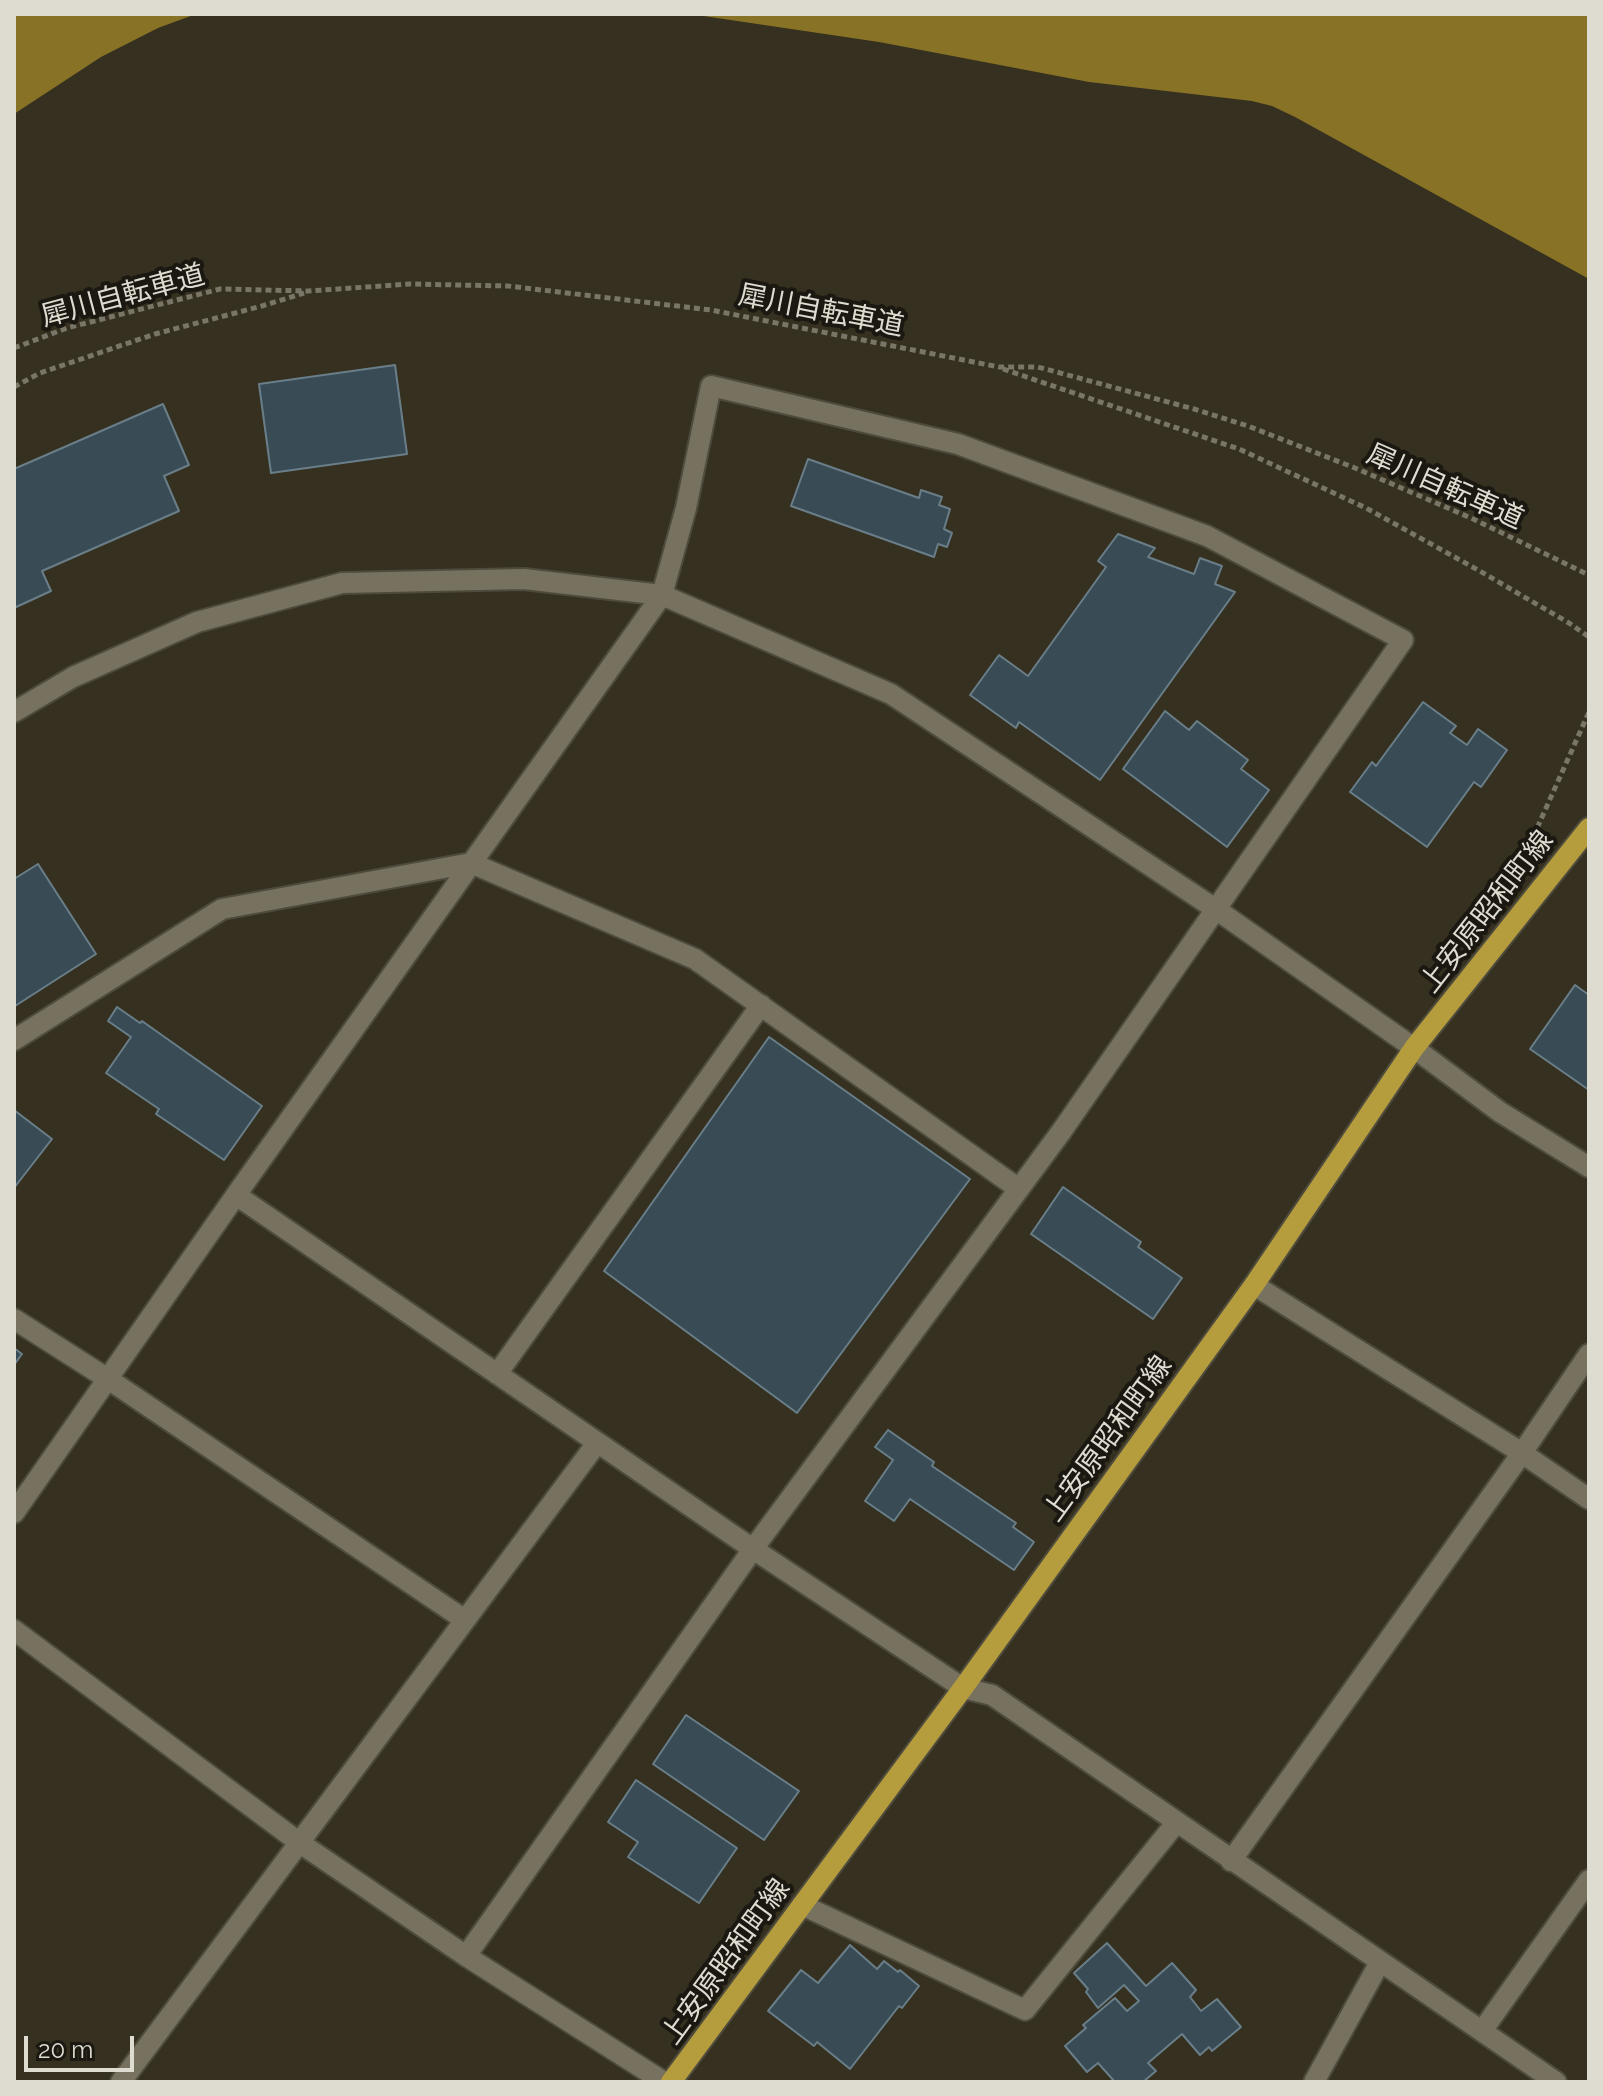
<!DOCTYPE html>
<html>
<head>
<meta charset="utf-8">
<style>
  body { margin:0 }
  #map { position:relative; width:1603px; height:2096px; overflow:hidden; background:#35301f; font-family:Raleway,sans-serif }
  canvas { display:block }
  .frame { position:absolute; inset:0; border:16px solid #dedbd0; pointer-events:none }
  .scale { position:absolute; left:24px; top:2036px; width:110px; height:36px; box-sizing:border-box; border:4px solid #dedbd0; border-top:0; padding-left:10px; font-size:24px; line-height:28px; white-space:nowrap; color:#dedbd0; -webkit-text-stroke:6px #1a1811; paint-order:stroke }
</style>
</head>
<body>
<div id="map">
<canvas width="1603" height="2096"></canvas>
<div class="frame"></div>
<div class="scale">20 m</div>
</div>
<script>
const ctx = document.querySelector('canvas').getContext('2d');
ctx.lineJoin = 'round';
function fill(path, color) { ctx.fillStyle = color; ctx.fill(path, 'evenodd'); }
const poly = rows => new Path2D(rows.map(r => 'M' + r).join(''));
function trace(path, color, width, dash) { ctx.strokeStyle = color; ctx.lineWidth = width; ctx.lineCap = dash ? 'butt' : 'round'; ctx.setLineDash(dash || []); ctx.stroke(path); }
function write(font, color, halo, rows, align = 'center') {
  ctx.font = font + ' Raleway,"Noto Sans JP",sans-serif'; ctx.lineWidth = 8; ctx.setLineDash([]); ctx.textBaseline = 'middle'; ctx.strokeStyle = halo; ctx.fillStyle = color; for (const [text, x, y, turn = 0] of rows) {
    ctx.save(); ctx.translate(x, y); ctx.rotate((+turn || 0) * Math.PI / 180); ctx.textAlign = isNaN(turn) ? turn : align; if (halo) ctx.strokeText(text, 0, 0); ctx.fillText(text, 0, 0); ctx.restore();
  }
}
const water = poly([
  [14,14,196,14,158,28,101,57,14,114],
  [690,14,1589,14,1589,279,1295,117,1272,106,1252,101,1089,82,879,42]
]);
const building = poly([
  [395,365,407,454,271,473,259,384,395,365],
  [163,404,189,465,164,476,179,511,42,571,51,591,14,608,14,469,163,404],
  [808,459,919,498,921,490,942,497,939,505,950,509,944,529,952,533,947,547,938,544,934,557,791,506,808,459],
  [1118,534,1155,548,1148,557,1194,574,1200,558,1222,566,1215,584,1235,592,1100,780,1019,722,1016,728,970,695,999,655,1028,676,1106,567,1098,561,1118,534],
  [1423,702,1456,726,1450,733,1467,745,1478,729,1507,750,1481,787,1474,782,1427,847,1350,792,1372,762,1376,766,1423,702],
  [1165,711,1189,730,1197,721,1248,760,1241,769,1269,790,1227,847,1123,769,1165,711],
  [38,864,96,954,15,1006,14,879,38,864],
  [1575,985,1589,995,1589,1090,1530,1049,1575,985],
  [117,1007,140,1023,142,1021,262,1106,224,1160,156,1114,159,1109,106,1073,131,1037,108,1021,117,1007],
  [769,1037,970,1179,797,1413,604,1271,769,1037],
  [14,1110,52,1139,14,1188,14,1110],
  [1063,1187,1141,1242,1138,1247,1182,1278,1153,1319,1031,1234,1063,1187],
  [14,1348,22,1354,14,1365,14,1348],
  [888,1430,934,1462,932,1466,1016,1523,1013,1527,1034,1542,1014,1570,910,1499,894,1521,865,1501,893,1460,875,1447,888,1430],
  [686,1715,799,1791,764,1840,653,1764,686,1715],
  [636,1780,737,1848,699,1903,628,1857,638,1842,608,1822,636,1780],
  [1107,1943,1146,1986,1172,1963,1196,1990,1190,1997,1201,2011,1217,1999,1241,2027,1212,2051,1209,2047,1200,2055,1182,2034,1148,2063,1156,2071,1143,2082,1115,2082,1098,2063,1087,2072,1065,2046,1086,2028,1083,2025,1115,1998,1127,2011,1139,2001,1124,1985,1098,2008,1086,1992,1088,1989,1074,1973,1107,1943],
  [850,1945,877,1969,884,1961,898,1972,900,1970,919,1986,902,2008,899,2006,850,2069,817,2042,814,2046,768,2011,801,1970,818,1983,850,1945]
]);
const path = poly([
  [14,348,67,328,220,289,309,291,410,284,508,286,711,310,999,367,1038,367,1194,409,1248,426,1355,468,1471,518,1589,575],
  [1003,369,1239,449,1366,508,1478,570,1569,623,1589,637],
  [14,387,40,373,155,334,262,306,304,293],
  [1521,864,1589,712]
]);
const minor = poly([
  [14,712,73,677,197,622,342,583,524,579,662,595,891,694,1217,910,1414,1048,1500,1112,1589,1167],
  [14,1040,222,909,471,863,695,959,1019,1189],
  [14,1319,108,1379,465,1620],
  [1589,1354,1522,1453,1589,1499],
  [497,1374,761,1005],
  [14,1513,236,1195],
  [14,1630,300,1843,466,1956],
  [1231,1861,1522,1453,1254,1285],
  [802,1905,1025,2010,1176,1823],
  [1482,2031,1589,1880],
  [121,2082,597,1443],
  [664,2082,466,1956,753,1549,1061,1132,1403,640,1207,536,958,444,711,386,686,508,662,595,236,1195,753,1549,963,1688,992,1695,1556,2082],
  [1314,2082,1380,1962]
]);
const major = poly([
  [671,2082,963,1688,1254,1285,1414,1048,1589,828]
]);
const streetNames = [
  ["犀川自転車道",123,296,-15],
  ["犀川自転車道",821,311,11],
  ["犀川自転車道",1445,487,24],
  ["上安原昭和町線",1487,912,-52],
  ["上安原昭和町線",1108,1439,-54],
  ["上安原昭和町線",726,1962,-54]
];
fill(water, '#877226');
fill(building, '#394c56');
trace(building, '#697e88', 2);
trace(minor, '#4f4b3c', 24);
trace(major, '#4f4b3c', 24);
trace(path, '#797567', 5, [6, 4]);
trace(minor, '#77715f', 20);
trace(major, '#b59d3e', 20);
write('28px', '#dedbd0', '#1a1811', streetNames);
</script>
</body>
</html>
